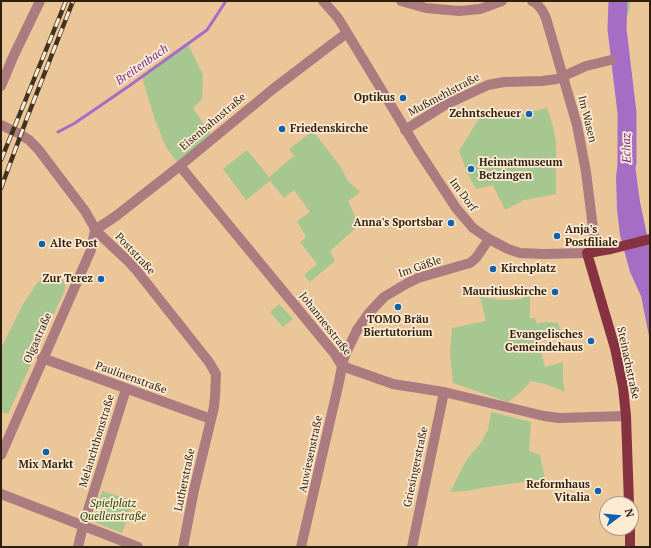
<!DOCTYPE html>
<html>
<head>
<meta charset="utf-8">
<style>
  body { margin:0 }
  #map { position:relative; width:651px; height:548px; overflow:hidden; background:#ebc699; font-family:"PT Serif",serif }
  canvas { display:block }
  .frame { position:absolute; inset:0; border:2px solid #2d1f0e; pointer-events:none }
  .north { position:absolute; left:599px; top:496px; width:40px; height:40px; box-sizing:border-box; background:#fdebd4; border:1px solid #aa9985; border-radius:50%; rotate:74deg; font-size:11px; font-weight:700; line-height:16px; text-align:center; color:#2d1f0e }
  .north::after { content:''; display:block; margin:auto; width:14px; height:18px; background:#0d61af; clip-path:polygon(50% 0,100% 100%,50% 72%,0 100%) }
</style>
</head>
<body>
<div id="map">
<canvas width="651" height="548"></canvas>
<div class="frame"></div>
<div class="north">N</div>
</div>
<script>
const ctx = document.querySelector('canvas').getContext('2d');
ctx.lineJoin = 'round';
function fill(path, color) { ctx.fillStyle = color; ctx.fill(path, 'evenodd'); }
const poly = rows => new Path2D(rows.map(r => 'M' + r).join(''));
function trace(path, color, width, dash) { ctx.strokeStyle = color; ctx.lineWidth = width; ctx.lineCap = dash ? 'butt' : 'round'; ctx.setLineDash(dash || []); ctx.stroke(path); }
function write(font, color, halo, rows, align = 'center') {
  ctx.font = font + ' "PT Serif",serif'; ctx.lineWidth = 3.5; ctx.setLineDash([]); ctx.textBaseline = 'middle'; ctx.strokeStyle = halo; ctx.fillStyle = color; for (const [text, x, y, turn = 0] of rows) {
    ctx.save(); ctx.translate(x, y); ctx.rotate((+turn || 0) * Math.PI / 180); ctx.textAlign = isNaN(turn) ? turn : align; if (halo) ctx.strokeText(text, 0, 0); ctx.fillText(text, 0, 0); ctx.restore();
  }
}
const green = poly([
  [620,1,631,1,628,15,619,16],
  [188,44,203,75,202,99,193,108,213,138,180,166,166,147,155,120,142,77],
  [547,108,553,126,556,143,556,194,524,200,505,210,493,185,476,189,467,172,459,151,485,109,516,115],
  [313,131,340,166,348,181,360,192,348,201,359,225,330,251,335,261,310,282,304,275,317,264,300,242,306,237,297,221,310,212,294,190,284,198,270,181,246,200,223,169,247,150,269,177,294,156,289,149],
  [58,275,65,282,65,290,8,414,1,412,1,348,23,304,38,282,48,276],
  [529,288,534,290,530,298,530,318,535,318,537,324,545,322,558,323,561,332,538,342,545,367,563,362,563,383,565,392,545,384,531,381,523,390,508,402,453,383,450,354,452,328,486,321,480,297,505,300,522,299],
  [279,304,293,319,283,327,270,312],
  [491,412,531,422,529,451,540,455,545,479,487,487,467,491,450,492,467,459,480,444,488,430],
  [102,491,134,501,122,533,96,523,95,521,94,518]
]);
const water = poly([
  [624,137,627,137,631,142,633,150,640,202,650,249,650,341,641,296,630,272,620,235,617,209,616,177,620,144]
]);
const stream = poly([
  [58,132,75,123,129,86,207,30,226,1]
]);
const river = poly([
  [618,1,617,29,627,113,627,163]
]);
const minor = poly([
  [323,1,338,18,418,150,456,208,473,228,489,239,508,249,520,253,544,254,587,253],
  [401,1,426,8,459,11,480,9,502,1],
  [532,1,536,3,542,10,546,18,577,125,586,172,596,252],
  [1,86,13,57,40,1],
  [1,125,18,133,29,140,38,149,85,211,93,225,95,230,127,260,137,271,209,362,216,374,215,396,214,407,194,490,183,547],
  [405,130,445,105,488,85,504,82,542,81,557,79,586,66,611,60],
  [180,166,334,353,342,366,393,384,444,392,544,416,559,418,626,416],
  [95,230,116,216,176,169,273,89,328,47,347,33],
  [42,358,211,419],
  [1,455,91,250,95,230],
  [1,494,138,547],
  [78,547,83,526,126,389],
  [301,547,339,382,342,366,345,355,357,330,369,313,384,297,406,284,418,278,470,263,476,258,489,239],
  [412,547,444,392]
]);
const major = poly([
  [629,504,626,416,623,387,615,348,587,253,611,249,650,239],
  [630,528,630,547]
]);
const rail = poly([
  [1,160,66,1],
  [1,188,27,118,73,1]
]);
const markers = [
  [403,98,4,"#0d61af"],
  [529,114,4,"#0d61af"],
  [282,129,4,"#0d61af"],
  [471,169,4,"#0d61af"],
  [451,223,4,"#0d61af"],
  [557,236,4,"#0d61af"],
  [42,244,4,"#0d61af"],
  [493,269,4,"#0d61af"],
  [101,279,4,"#0d61af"],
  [555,292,4,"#0d61af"],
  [398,307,4,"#0d61af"],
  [591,341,4,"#0d61af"],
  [46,452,4,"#0d61af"],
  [598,491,4,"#0d61af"]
];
const streetNames = [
  ["Mußmehlstraße",444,95,-28],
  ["Im Wasen",587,119,76],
  ["Eisenbahnstraße",213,122,-40],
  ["Im Dorf",463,195,54],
  ["Poststraße",135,254,47],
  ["Im Gäßle",420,267,-19],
  ["Johannesstraße",325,324,52],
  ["Olgastraße",38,338,-66],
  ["Steinachstraße",628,363,78],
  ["Paulinenstraße",131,378,20],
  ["Melanchthonstraße",97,441,-73],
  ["Auwiesenstraße",311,454,-78],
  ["Griesingerstraße",416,467,-78],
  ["Lutherstraße",185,480,-78]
];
const poiNames = [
  ["Optikus",395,98],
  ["Zehntscheuer",521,114],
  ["Friedenskirche",290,129,"left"],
  ["Heimatmuseum",479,163,"left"],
  ["Betzingen",479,176,"left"],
  ["Anna's Sportsbar",443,223],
  ["Anja's",565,230,"left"],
  ["Postfiliale",565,243,"left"],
  ["Alte Post",50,244,"left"],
  ["Kirchplatz",501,269,"left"],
  ["Zur Terez",93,279],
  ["Mauritiuskirche",547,292],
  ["TOMO Bräu",398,320,"center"],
  ["Biertutorium",398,333,"center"],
  ["Evangelisches",583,335],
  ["Gemeindehaus",583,348],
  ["Mix Markt",46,465,"center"],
  ["Reformhaus",590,485],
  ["Vitalia",590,498]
];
const parkNames = [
  ["Spielplatz",113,504],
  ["Quellenstraße",113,517]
];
const waterNames = [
  ["Breitenbach",142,65,-35],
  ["Echaz",627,148,-91]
];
fill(green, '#a6c78f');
fill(water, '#a56ec4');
trace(stream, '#a56ec4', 3);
trace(river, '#a56ec4', 19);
trace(minor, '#ac7b80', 10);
trace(major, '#873241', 10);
trace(rail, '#42321e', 4.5);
trace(rail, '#fdebd4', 3, [9]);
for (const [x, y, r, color] of markers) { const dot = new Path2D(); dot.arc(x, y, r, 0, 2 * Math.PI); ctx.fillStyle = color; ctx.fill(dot); trace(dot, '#fdebd4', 1.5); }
write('11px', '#2d1f0e', '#fdebd4', streetNames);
write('bold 11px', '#2d1f0e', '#fdebd4', poiNames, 'right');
write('italic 11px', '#244400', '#fdebd4', parkNames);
write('italic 12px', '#712b92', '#fdebd4', waterNames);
</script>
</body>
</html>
